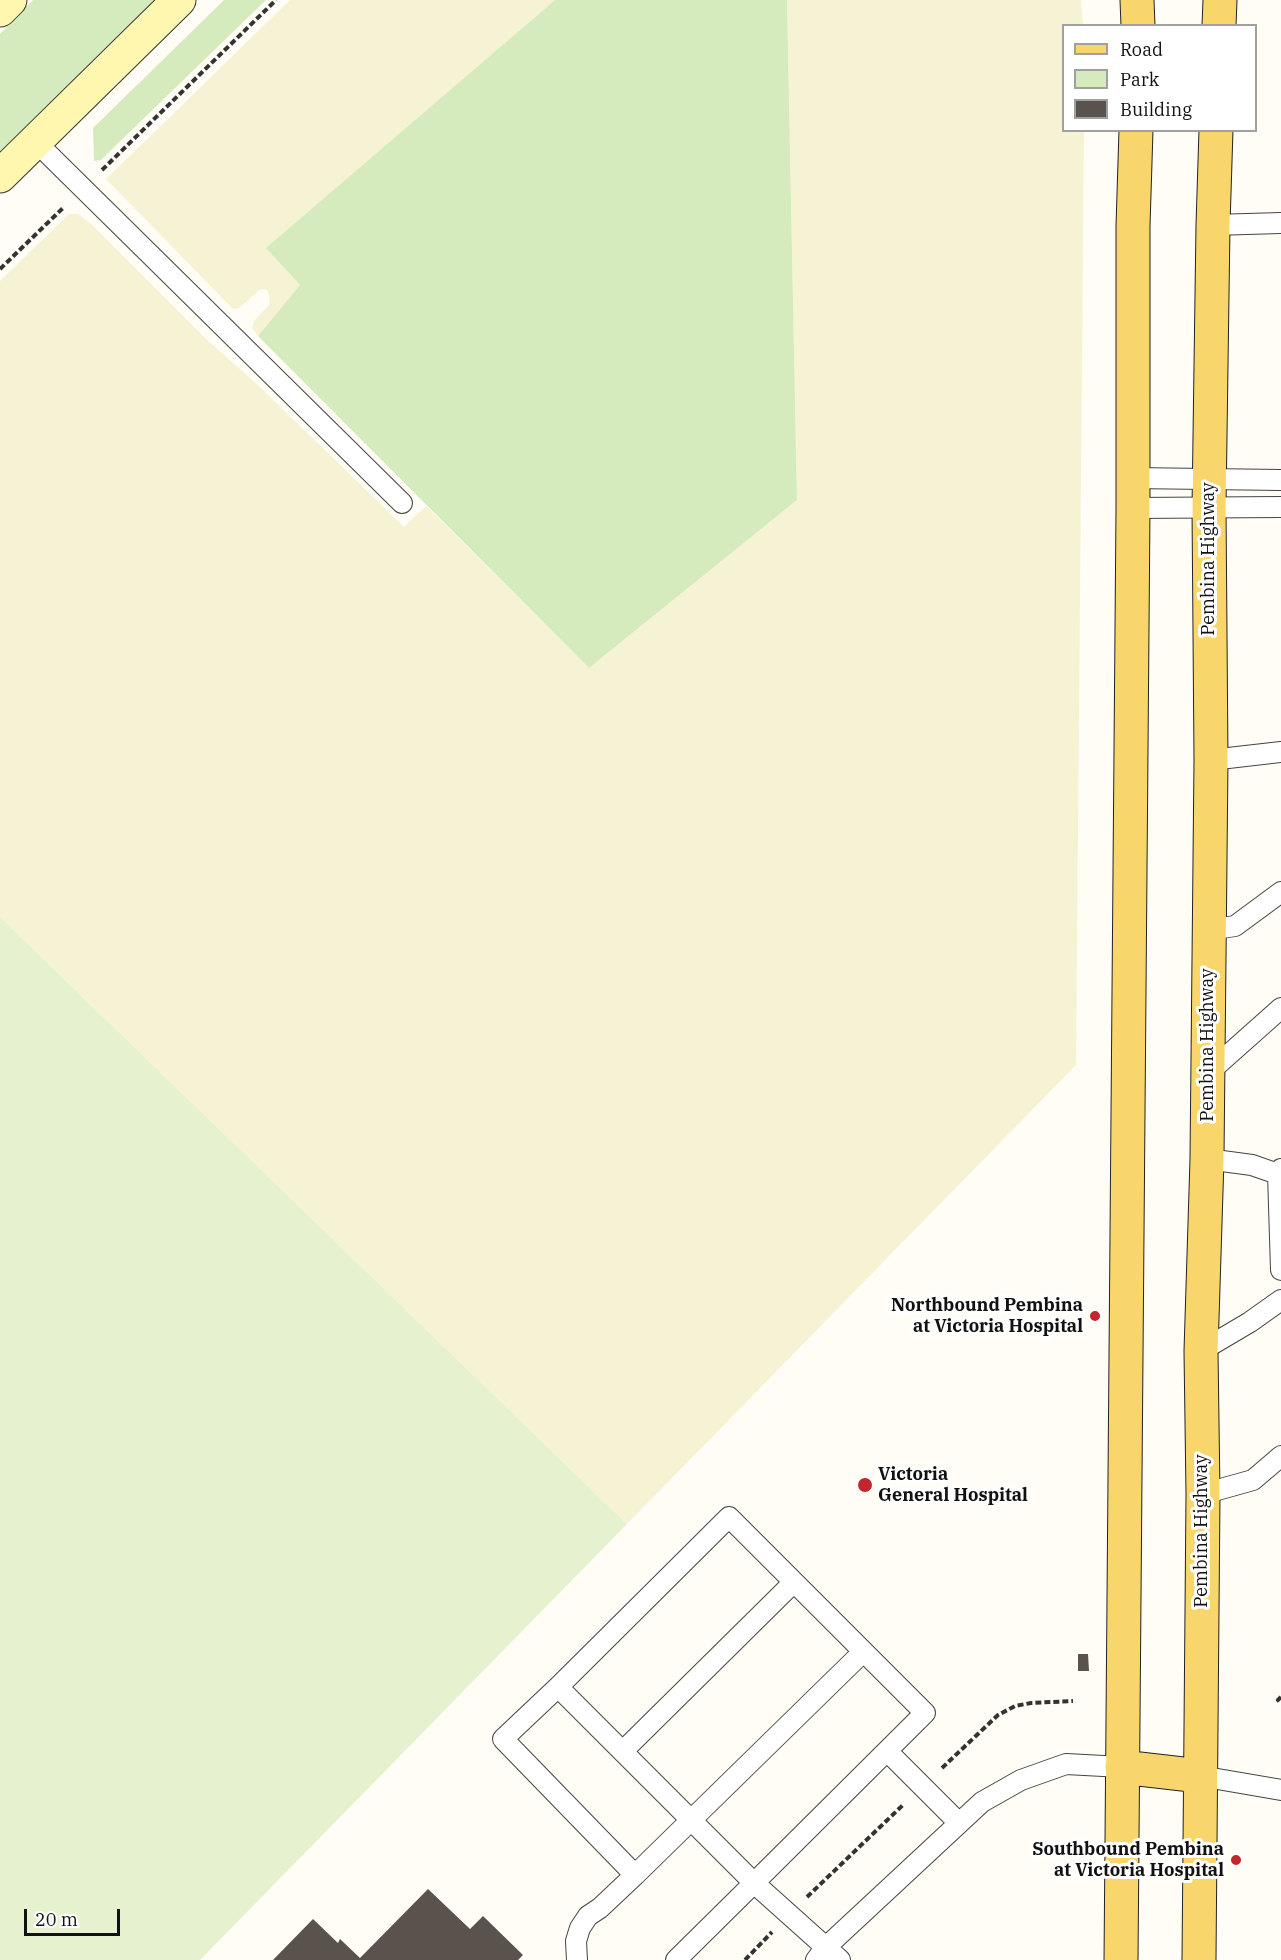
<!DOCTYPE html>
<html>
<head>
<meta charset="utf-8">
<style>
  body { margin:0 }
  #map { position:relative; width:1281px; height:1960px; overflow:hidden; background:#fffdf5; font-family:"IBM Plex Serif",serif }
  canvas { display:block }
  .legend { position:absolute; left:1062px; top:24px; width:195px; height:108px; box-sizing:border-box; background:#fff; border:2px solid #a0a0a0; margin:0; padding:8px 10px; list-style:none; font-size:18px; color:#111 }
  .legend li { display:flex; align-items:center; gap:12px; height:30px }
  .legend b { width:30px; border:2px solid #a0a0a0 }
  .scale { position:absolute; left:24px; top:1909px; width:96px; height:27px; box-sizing:border-box; border:3px solid #111; border-top:0; padding-left:8px; font-size:18px; line-height:21px; white-space:nowrap; color:#111; -webkit-text-stroke:4px #fff; paint-order:stroke }
</style>
</head>
<body>
<div id="map">
<canvas width="1281" height="1960"></canvas>
<ul class="legend">
<li><b style="height:8px;background:#f9d66b"></b>Road</li>
<li><b style="height:16px;background:#d5ebbd"></b>Park</li>
<li><b style="height:16px;background:#5a524d"></b>Building</li>
</ul>
<div class="scale">20 m</div>
</div>
<script>
const ctx = document.querySelector('canvas').getContext('2d');
ctx.lineJoin = 'round';
function fill(path, color) { ctx.fillStyle = color; ctx.fill(path, 'evenodd'); }
const poly = rows => new Path2D(rows.map(r => 'M' + r).join(''));
function trace(path, color, width, dash) { ctx.strokeStyle = color; ctx.lineWidth = width; ctx.lineCap = dash ? 'butt' : 'round'; ctx.setLineDash(dash || []); ctx.stroke(path); }
function write(font, color, halo, rows, align = 'center') {
  ctx.font = font + ' "IBM Plex Serif",serif'; ctx.lineWidth = 6; ctx.setLineDash([]); ctx.textBaseline = 'middle'; ctx.strokeStyle = halo; ctx.fillStyle = color; for (const [text, x, y, turn = 0] of rows) {
    ctx.save(); ctx.translate(x, y); ctx.rotate((+turn || 0) * Math.PI / 180); ctx.textAlign = isNaN(turn) ? turn : align; if (halo) ctx.strokeText(text, 0, 0); ctx.fillText(text, 0, 0); ctx.restore();
  }
}
const farmland = poly([
  [290,0,555,0,267,248,300,285,258,336,252,328,254,321,269,305,270,298,267,290,261,289,239,308,233,309,106,179],
  [787,0,1081,0,1083,25,1064,26,1064,130,1084,131,1076,1065,627,1524,0,917,0,281,69,214,78,214,90,223,206,339,257,384,404,527,426,506,589,668,797,500]
]);
const green = poly([
  [33,0,158,0,0,153,0,34],
  [224,0,266,0,108,153,101,160,94,161,93,128],
  [555,0,787,0,797,500,589,668,258,336,300,285,266,248]
]);
const pitch = poly([
  [0,917,627,1524,200,1960,0,1960]
]);
const building = poly([
  [1078,1654,1088,1654,1089,1671,1078,1671],
  [428,1889,470,1929,483,1916,523,1955,518,1960,273,1960,313,1919,338,1943,340,1939,360,1958]
]);
const path = poly([
  [102,170,276,0],
  [0,269,64,207],
  [1281,1697,1278,1700,1281,1703],
  [942,1768,998,1715,1015,1706,1031,1703,1073,1701],
  [807,1897,904,1804],
  [745,1960,772,1932]
]);
const service = poly([
  [36,142,402,503],
  [1213,225,1281,223],
  [1132,478,1281,480],
  [1133,508,1281,507],
  [1211,760,1281,752],
  [1209,930,1235,926,1281,892],
  [1208,1073,1281,1008],
  [1207,1159,1252,1165,1278,1174],
  [1281,1169,1278,1174,1281,1270],
  [1201,1351,1250,1322,1281,1300],
  [1203,1494,1253,1480,1281,1456],
  [558,1687,503,1739,635,1875,863,1652],
  [623,1751,794,1582],
  [887,1751,959,1823],
  [1200,1776,1281,1790],
  [577,1960,576,1941,580,1928,588,1916,600,1908,635,1875],
  [676,1960,754,1883,925,1713,729,1517,558,1687,754,1883,840,1960],
  [816,1960,825,1948,982,1802,1021,1780,1066,1764,1122,1767]
]);
const secondary = poly([
  [0,10,10,0],
  [0,176,179,0]
]);
const primary = poly([
  [1137,0,1138,26],
  [1219,26,1220,0],
  [1122,1767,1200,1776],
  [1121,1960,1133,508,1133,226,1136,130],
  [1199,1960,1203,1494,1201,1351,1207,1159,1211,760,1209,507,1213,225,1216,130]
]);
const markers = [
  [1095,1316,6,"#c4262e"],
  [865,1485,8,"#c4262e"],
  [1236,1860,6,"#c4262e"]
];
const streetNames = [
  ["Pembina Highway",1209,559,-90],
  ["Pembina Highway",1208,1045,-90],
  ["Pembina Highway",1202,1531,-90]
];
const poiNames = [
  ["Northbound Pembina",1083,1306],
  ["at Victoria Hospital",1083,1327],
  ["Victoria",878,1475,"left"],
  ["General Hospital",878,1496,"left"],
  ["Southbound Pembina",1224,1850],
  ["at Victoria Hospital",1224,1871]
];
fill(farmland, '#f6f3d4');
fill(green, '#d5ebbd');
fill(pitch, '#e6f2cf');
fill(building, '#5a524d');
trace(service, '#444', 22);
trace(secondary, '#333', 35);
trace(primary, '#222', 35);
trace(path, '#333', 4, [6, 3]);
trace(service, '#fff', 20);
trace(secondary, '#fff6b0', 33);
trace(primary, '#f9d66b', 33);
for (const [x, y, r, color] of markers) { const dot = new Path2D(); dot.arc(x, y, r, 0, 2 * Math.PI); ctx.fillStyle = color; ctx.fill(dot); trace(dot, '#fff', 2); }
write('18px', '#111', '#fff', streetNames);
write('bold 18px', '#111', '#fff', poiNames, 'right');
</script>
</body>
</html>
